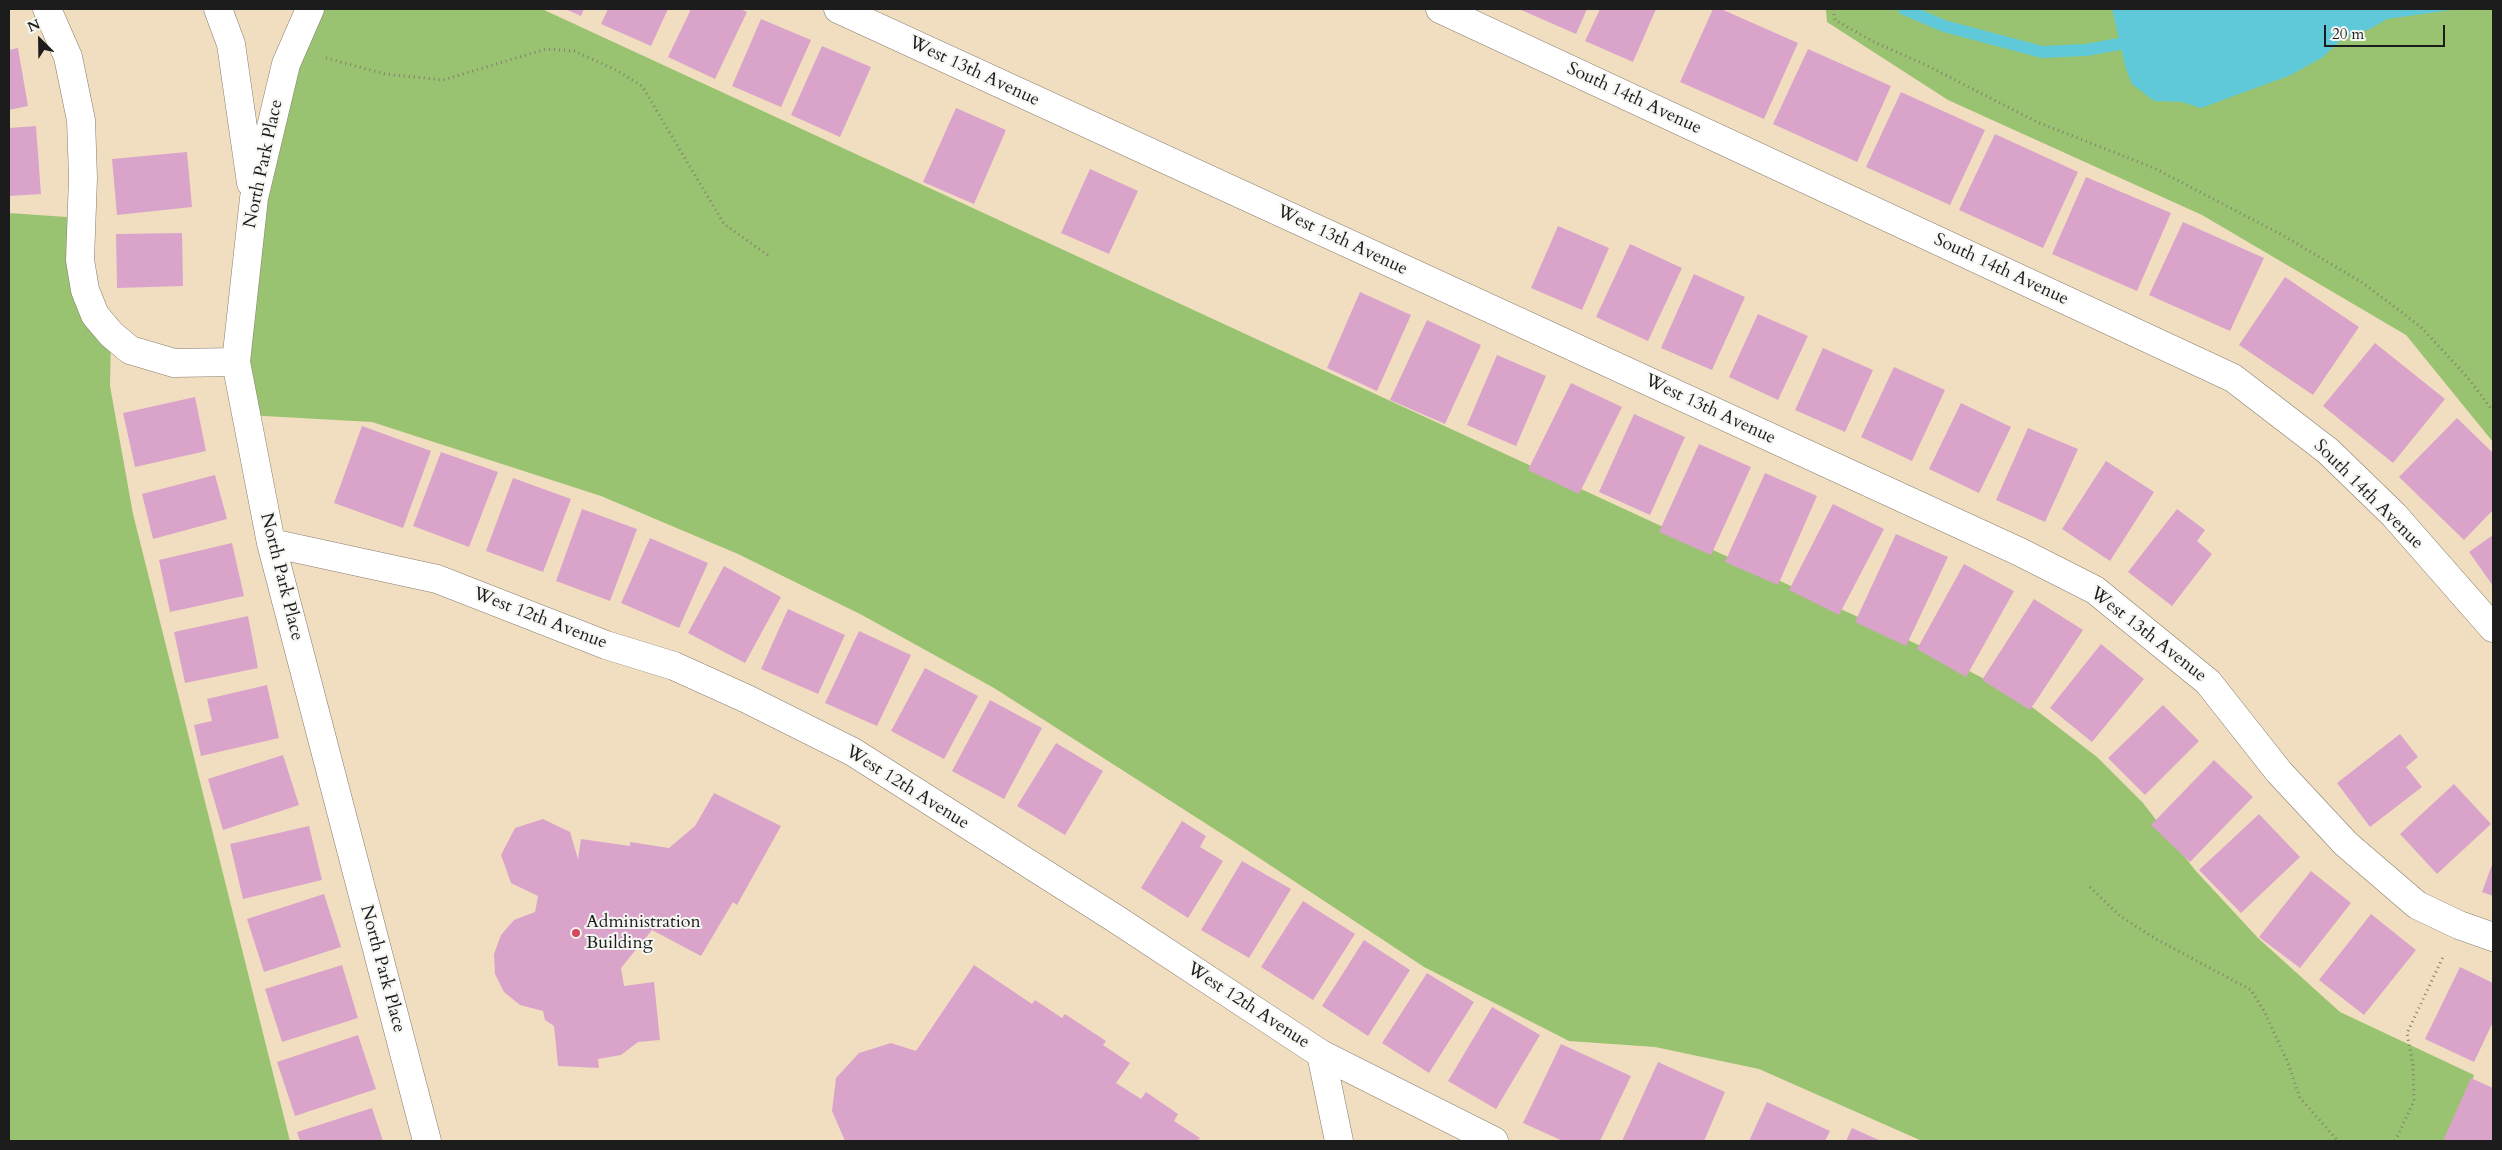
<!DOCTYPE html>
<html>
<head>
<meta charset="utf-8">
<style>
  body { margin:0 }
  #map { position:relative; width:2502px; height:1150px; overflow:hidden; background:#f1dec0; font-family:Cardo,serif }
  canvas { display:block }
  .frame { position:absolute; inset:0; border:10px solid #1c1c1c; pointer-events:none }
  .north { position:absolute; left:15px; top:15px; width:50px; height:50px; -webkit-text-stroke:4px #f6f6f2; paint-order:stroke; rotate:337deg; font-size:14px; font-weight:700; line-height:20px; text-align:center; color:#1c1c1c }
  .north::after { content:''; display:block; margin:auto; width:18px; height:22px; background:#1c1c1c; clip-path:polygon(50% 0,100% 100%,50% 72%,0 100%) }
  .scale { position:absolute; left:2324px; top:25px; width:121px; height:22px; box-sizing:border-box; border:2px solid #1c1c1c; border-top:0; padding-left:6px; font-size:15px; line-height:18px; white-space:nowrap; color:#1c1c1c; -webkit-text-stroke:4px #f6f6f2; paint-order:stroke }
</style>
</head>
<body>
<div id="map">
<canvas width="2502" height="1150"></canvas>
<div class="frame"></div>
<div class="north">N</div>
<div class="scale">20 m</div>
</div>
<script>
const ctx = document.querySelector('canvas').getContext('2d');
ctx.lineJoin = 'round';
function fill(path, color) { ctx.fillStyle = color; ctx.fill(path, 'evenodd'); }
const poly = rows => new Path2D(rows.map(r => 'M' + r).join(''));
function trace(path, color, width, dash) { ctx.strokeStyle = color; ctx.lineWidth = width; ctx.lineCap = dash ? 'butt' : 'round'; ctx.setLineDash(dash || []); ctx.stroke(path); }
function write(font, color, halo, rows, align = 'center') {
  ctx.font = font + ' Cardo,serif'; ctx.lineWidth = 4; ctx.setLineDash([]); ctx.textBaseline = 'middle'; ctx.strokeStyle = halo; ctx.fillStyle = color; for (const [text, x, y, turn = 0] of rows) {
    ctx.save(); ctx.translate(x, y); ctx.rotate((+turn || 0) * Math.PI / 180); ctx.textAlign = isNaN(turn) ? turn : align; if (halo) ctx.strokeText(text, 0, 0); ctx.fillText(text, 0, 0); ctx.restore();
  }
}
const green = poly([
  [310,9,542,9,1923,647,2019,697,2097,757,2143,803,2195,870,2258,938,2340,1012,2474,1075,2450,1141,1922,1141,1759,1069,1655,1047,1569,1041,1424,967,1244,848,994,688,862,615,738,554,601,496,372,422,246,415,254,198],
  [1826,9,2493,9,2493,442,2406,335,2202,215,1948,100,1827,22],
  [9,213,81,218,80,260,111,334,110,386,133,514,290,1141,9,1141]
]);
const water = poly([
  [2112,9,2458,9,2387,19,2370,29,2343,38,2323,57,2291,75,2201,108,2182,102,2154,101,2132,84,2126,69]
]);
const stream = poly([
  [1904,9,1944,26,2042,52,2086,50,2136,41]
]);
const building = poly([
  [565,9,584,9,581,16],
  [608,9,668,9,651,46,601,24],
  [691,9,740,9,747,12,715,79,668,57],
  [1519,9,1587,9,1576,34],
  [1600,9,1656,9,1633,62,1585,41],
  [1713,9,1721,9,1798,43,1764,119,1680,82],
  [761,19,811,40,781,107,732,86],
  [822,46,871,67,840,137,791,115],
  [18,48,28,106,9,110,9,50],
  [1808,49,1891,86,1857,162,1773,124],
  [1901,92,1985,130,1950,205,1866,167],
  [956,108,1006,130,974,204,923,182],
  [36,126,41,194,9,196,9,128],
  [1995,134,2078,172,2043,248,1959,210],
  [187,152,192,207,117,215,112,159],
  [1090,169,1138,191,1109,254,1061,233],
  [2086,177,2171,213,2137,291,2052,254],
  [2183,222,2264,258,2230,331,2149,295],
  [1558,226,1609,248,1582,310,1531,288],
  [182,233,183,286,117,288,116,234],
  [1630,244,1682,268,1648,341,1596,317],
  [1694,274,1745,297,1712,370,1661,348],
  [2285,277,2359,327,2313,395,2239,345],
  [1360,292,1411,315,1377,391,1327,368],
  [1758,314,1808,336,1778,400,1729,377],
  [1427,320,1481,345,1445,424,1390,400],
  [2375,343,2445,399,2393,463,2323,406],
  [1823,348,1873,370,1845,432,1795,410],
  [1497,355,1546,376,1516,446,1467,425],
  [1894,367,1945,390,1912,461,1861,437],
  [1571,383,1622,407,1579,494,1528,470],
  [195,397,206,451,135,467,123,413],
  [1961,403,2011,427,1979,493,1929,469],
  [1634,414,1685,437,1650,515,1599,492],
  [2457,418,2493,453,2493,510,2464,540,2399,477],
  [362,426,431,451,403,528,334,503],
  [2028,428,2078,449,2045,522,1996,500],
  [1699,444,1751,467,1711,555,1659,532],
  [441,452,498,472,469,547,413,526],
  [2106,461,2154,492,2110,561,2062,529],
  [1765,473,1817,496,1778,585,1725,562],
  [215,475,227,519,153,539,142,494],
  [513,478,571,499,543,572,486,551],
  [1833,504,1884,529,1839,615,1789,590],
  [582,509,637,529,610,601,556,581],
  [2177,509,2205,530,2197,541,2212,554,2172,606,2128,572],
  [1896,534,1948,557,1906,646,1855,622],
  [2493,535,2493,586,2469,552],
  [650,538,708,563,679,628,621,603],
  [232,543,244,596,170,612,159,560],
  [1964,564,2014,591,1966,677,1917,649],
  [724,566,781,597,745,663,688,633],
  [2034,599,2083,630,2030,710,1982,680],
  [788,609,845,635,818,694,761,669],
  [248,616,258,668,185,683,174,632],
  [859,631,911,655,877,726,825,703],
  [2101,644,2144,679,2092,742,2050,708],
  [925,668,978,696,944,759,891,731],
  [267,685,279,738,201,756,194,725,212,721,207,699],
  [990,700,1042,728,1004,799,952,771],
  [2163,705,2199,741,2145,795,2108,758],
  [2400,734,2418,757,2406,767,2422,787,2370,827,2337,783],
  [1056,743,1103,771,1065,835,1017,806],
  [283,755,299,805,223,830,208,779],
  [2214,760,2253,797,2190,862,2151,825],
  [2454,784,2491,824,2437,874,2400,834],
  [714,793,781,826,737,905,733,902,701,956,652,930,621,968,624,986,654,982,660,1040,638,1042,621,1055,598,1059,599,1068,558,1066,554,1026,545,1020,543,1011,520,1005,504,992,495,974,494,954,501,935,514,920,535,912,538,896,511,883,501,855,515,828,543,819,570,832,578,859,581,839,630,846,630,842,669,848,695,826],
  [2259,814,2300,857,2241,913,2199,870],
  [1182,821,1206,836,1200,847,1223,861,1188,918,1141,888],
  [309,826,322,880,243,899,230,844],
  [1242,861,1291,889,1249,958,1201,930],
  [2493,862,2493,896,2482,892],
  [2311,871,2351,903,2300,968,2259,937],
  [324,894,341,947,264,972,247,919],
  [1303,901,1355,934,1313,1000,1261,967],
  [2371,914,2416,950,2364,1015,2319,980],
  [1364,940,1410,970,1368,1036,1322,1006],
  [342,965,358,1018,282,1042,265,989],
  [974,965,1032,1004,1035,1000,1062,1018,1065,1014,1106,1041,1103,1045,1130,1063,1116,1083,1141,1099,1146,1092,1178,1114,1174,1121,1200,1138,1197,1141,845,1141,832,1111,836,1078,859,1053,891,1043,916,1051],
  [2460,967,2493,983,2493,1022,2474,1062,2425,1039],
  [1427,973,1474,1002,1429,1073,1382,1043],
  [1492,1007,1540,1035,1496,1109,1448,1081],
  [358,1035,376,1089,295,1116,277,1062],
  [1561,1044,1631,1076,1600,1141,1563,1141,1523,1123],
  [1658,1062,1725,1092,1704,1141,1622,1141],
  [2471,1078,2493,1088,2493,1141,2443,1141],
  [1767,1102,1830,1131,1825,1141,1749,1141],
  [372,1108,383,1141,300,1141,297,1132],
  [1852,1128,1881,1141,1846,1141]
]);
const path = poly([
  [1833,9,1835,20,1876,43,1924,64,2037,122,2154,168,2284,236,2363,283,2421,327,2468,378,2493,411],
  [326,58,385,74,443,80,546,49,574,51,616,70,642,86,724,224,769,256],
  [2090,887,2120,916,2156,939,2251,990,2264,1011,2288,1063,2300,1098,2338,1141],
  [2395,1141,2414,1101,2413,1065,2407,1033,2443,957]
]);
const minor = poly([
  [47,9,68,57,81,120,83,178,80,260,85,290,95,315,111,334,130,350,174,363,236,362],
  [218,9,231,44,251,183],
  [310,9,286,64,254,198,236,362,271,543,427,1141],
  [838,9,2020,552,2095,590,2208,682,2279,772,2346,844,2417,905,2459,925,2493,937],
  [1440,9,2233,378,2328,451,2394,515,2493,628],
  [271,543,437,579,606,645,674,666,747,699,853,752,1116,919,1321,1054,1494,1141],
  [1321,1054,1339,1141]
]);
const markers = [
  [576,933,5,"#d1495b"]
];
const streetNames = [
  ["West 13th Avenue",974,72,25],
  ["South 14th Avenue",1634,99,25],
  ["North Park Place",264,164,-78],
  ["West 13th Avenue",1342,241,25],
  ["South 14th Avenue",2001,270,25],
  ["West 13th Avenue",1710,410,25],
  ["South 14th Avenue",2368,495,45],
  ["North Park Place",281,577,76],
  ["West 12th Avenue",540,619,21],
  ["West 13th Avenue",2148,635,38],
  ["West 12th Avenue",907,788,32],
  ["North Park Place",382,969,75],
  ["West 12th Avenue",1248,1006,33]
];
const poiNames = [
  ["Administration",586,923],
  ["Building",586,944]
];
fill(green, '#99c370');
fill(water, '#5fc9d9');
trace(stream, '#5fc9d9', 12);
fill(building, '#daa4ca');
trace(minor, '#867d6e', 29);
trace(path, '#867d6e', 3, [1, 4]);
trace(minor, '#fff', 28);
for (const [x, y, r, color] of markers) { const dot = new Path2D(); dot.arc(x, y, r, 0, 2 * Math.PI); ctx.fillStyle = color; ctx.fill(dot); trace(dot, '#f6f6f2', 2); }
write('18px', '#1c1c1c', '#f6f6f2', streetNames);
write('18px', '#1c1c1c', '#f6f6f2', poiNames, 'left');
</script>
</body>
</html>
